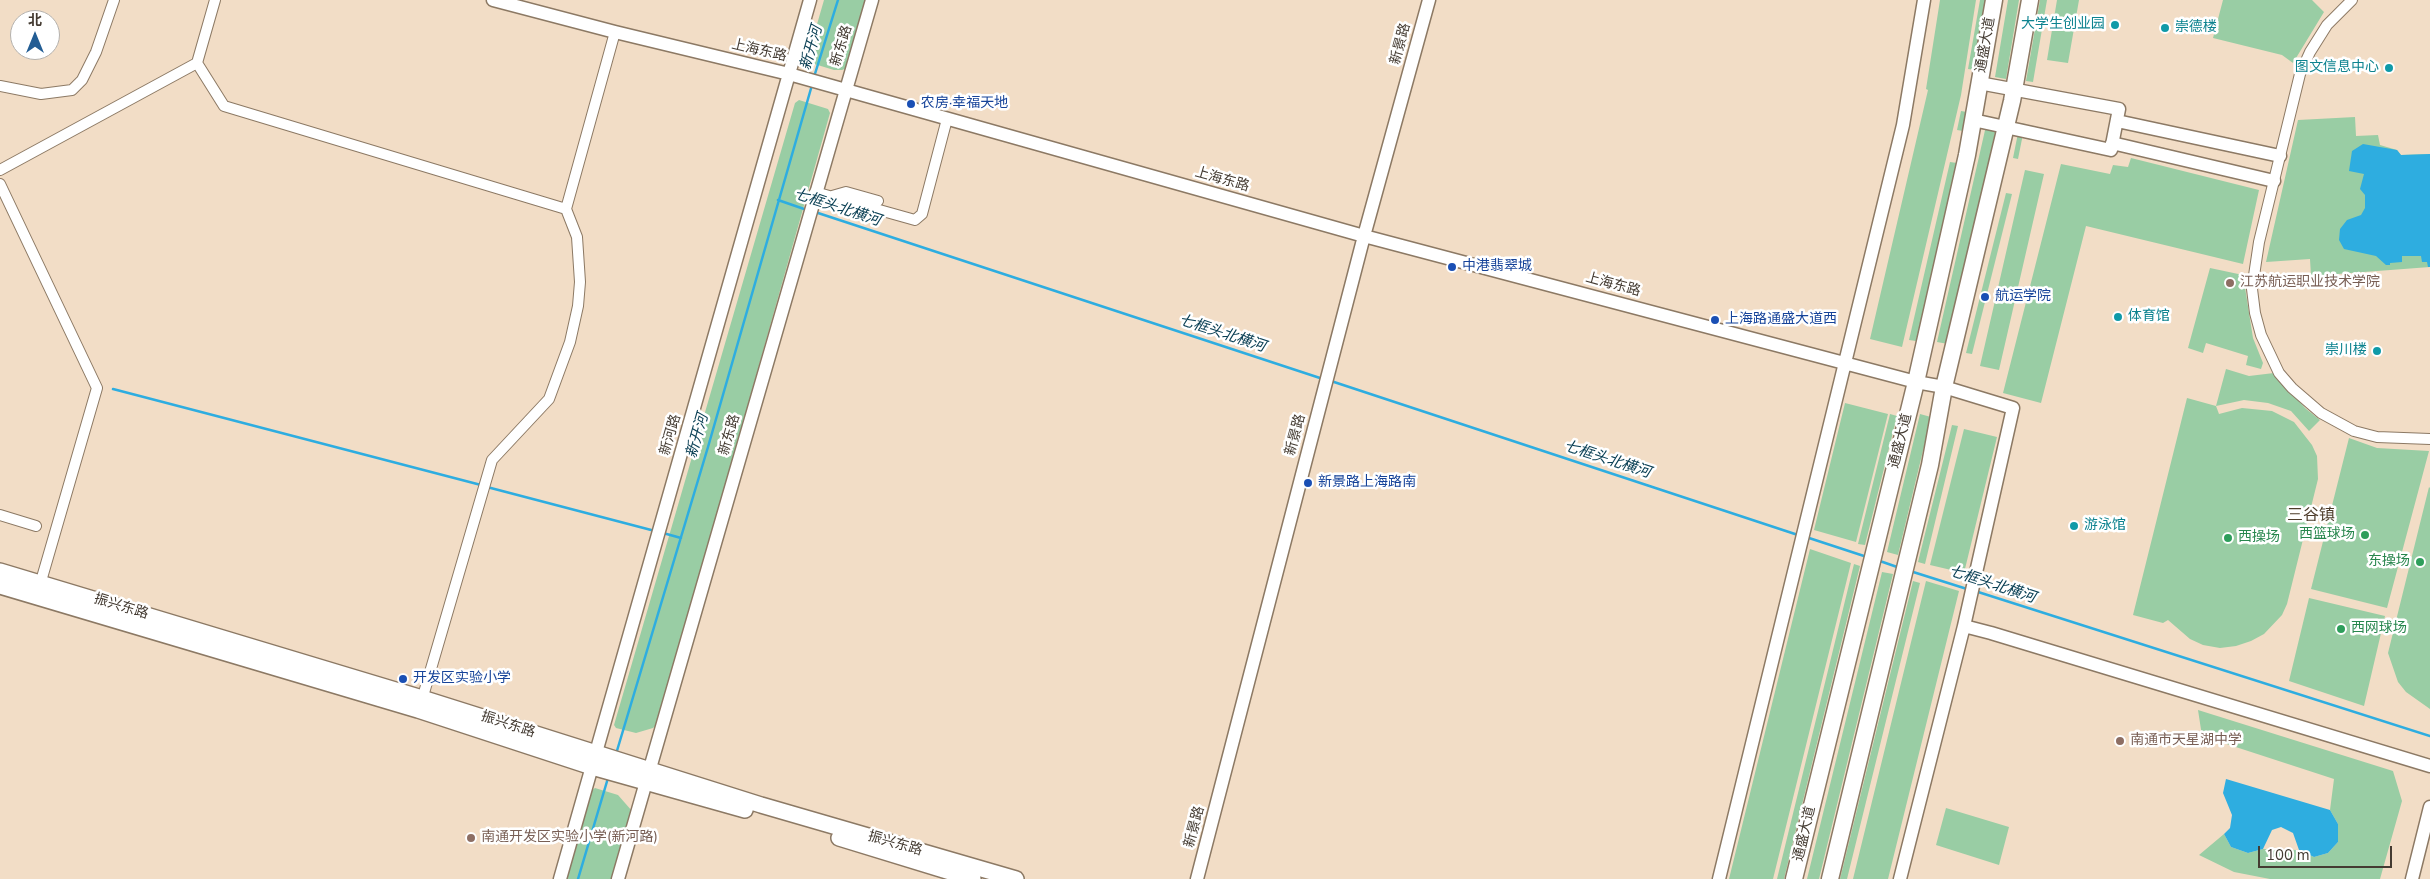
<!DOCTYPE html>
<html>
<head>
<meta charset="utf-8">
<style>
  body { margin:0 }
  #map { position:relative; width:2430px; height:879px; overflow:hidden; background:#f2ddc6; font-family:"Nunito Sans","Noto Sans SC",sans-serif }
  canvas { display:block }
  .north { position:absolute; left:10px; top:10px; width:50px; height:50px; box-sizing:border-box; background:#fff; border:1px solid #b4b1ad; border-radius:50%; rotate:0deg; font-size:14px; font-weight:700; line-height:20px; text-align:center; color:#443b32 }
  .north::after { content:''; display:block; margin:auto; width:18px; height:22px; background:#235d94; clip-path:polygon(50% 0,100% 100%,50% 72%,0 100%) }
  .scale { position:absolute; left:2258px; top:846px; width:134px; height:22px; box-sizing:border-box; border:2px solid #443b32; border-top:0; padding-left:6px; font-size:15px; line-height:18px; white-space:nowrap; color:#443b32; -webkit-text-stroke:4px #fff; paint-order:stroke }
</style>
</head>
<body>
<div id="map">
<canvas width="2430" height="879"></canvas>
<div class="north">北</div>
<div class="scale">100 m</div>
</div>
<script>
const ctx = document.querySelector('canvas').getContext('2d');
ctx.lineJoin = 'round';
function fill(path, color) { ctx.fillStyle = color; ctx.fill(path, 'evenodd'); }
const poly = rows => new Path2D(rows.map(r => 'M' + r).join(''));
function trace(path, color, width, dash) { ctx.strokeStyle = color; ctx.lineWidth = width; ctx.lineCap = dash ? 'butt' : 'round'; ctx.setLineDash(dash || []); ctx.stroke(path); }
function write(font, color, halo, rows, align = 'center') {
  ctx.font = font + ' "Nunito Sans","Noto Sans SC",sans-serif'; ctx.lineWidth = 5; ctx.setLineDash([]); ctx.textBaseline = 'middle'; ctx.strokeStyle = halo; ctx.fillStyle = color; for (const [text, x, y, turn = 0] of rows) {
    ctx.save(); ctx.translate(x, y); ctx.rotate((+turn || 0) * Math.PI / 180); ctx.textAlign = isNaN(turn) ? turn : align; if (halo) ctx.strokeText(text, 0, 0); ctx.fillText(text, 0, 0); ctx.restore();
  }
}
const green = poly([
  [824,0,866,0,847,68,842,70,834,70,811,63,807,59],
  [1940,0,1976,0,1961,95,1902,347,1870,339,1928,90,1926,89],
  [1980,0,1987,0,1976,70,1968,69],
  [2008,0,2019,0,2006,79,1995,77],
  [2040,0,2047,0,2033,82,2026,81],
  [2057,0,2079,0,2068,63,2047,60],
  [2223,0,2312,0,2324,12,2293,63,2282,55,2213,38],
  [799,100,828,109,830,113,658,724,653,728,636,733,616,728,614,725,795,103],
  [1961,111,1967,112,1963,131,1957,130],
  [1988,117,1998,119,1948,344,1937,342],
  [2355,117,2356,136,2378,135,2380,145,2397,150,2401,155,2430,154,2430,267,2311,276,2310,259,2266,262,2298,120],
  [2020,123,2025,124,2018,159,2013,158],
  [2131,158,2259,190,2243,264,2086,226,2041,403,2003,393,2061,164,2110,174,2113,165,2128,167],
  [1950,162,1957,163,1916,341,1909,340],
  [2025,170,2044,174,1999,370,1980,366],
  [2006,193,2012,194,1972,354,1966,353],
  [2210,268,2243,275,2253,338,2263,363,2261,369,2246,365,2248,356,2206,343,2203,353,2188,348],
  [2226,369,2249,376,2274,373,2305,408,2320,420,2309,431,2291,411,2268,403,2244,400,2216,406,2219,414,2242,408,2272,411,2294,422,2312,445,2317,456,2318,479,2287,604,2282,615,2264,634,2251,641,2236,646,2220,648,2203,645,2190,639,2168,620,2163,623,2133,615,2187,398,2216,406],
  [1845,403,1888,414,1856,542,1814,530],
  [1890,414,1897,416,1865,545,1858,544],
  [1920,414,1931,417,1898,555,1887,552],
  [1952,425,1958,426,1925,564,1918,562],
  [1964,429,1997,437,1964,573,1930,565],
  [2349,438,2377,448,2429,451,2387,608,2311,589],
  [2429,487,2430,488,2430,709,2406,692,2398,682,2388,653],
  [1810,549,1851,563,1773,879,1729,879],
  [1854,564,1860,566,1784,879,1777,879],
  [1882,572,1893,574,1819,879,1807,879],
  [1913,581,1920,583,1847,879,1840,879],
  [1926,581,1959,591,1888,879,1853,879],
  [2309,598,2385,616,2364,706,2289,681],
  [2198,710,2393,771,2402,801,2380,879,2270,879,2234,872,2199,855,2224,834,2231,847,2248,853,2263,849,2299,850,2314,857,2328,853,2338,842,2338,824,2330,810,2334,779,2202,736],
  [595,788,618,795,632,811,612,879,564,879,591,791],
  [1946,808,2009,827,1999,865,1936,845]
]);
const water = poly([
  [2363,144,2397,150,2401,155,2430,154,2430,267,2428,267,2427,262,2422,262,2421,256,2402,256,2402,262,2390,263,2390,265,2386,265,2376,256,2344,249,2339,240,2340,229,2347,220,2361,215,2365,208,2365,195,2360,189,2364,174,2349,171,2352,151],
  [2226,779,2330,810,2338,824,2338,842,2328,853,2314,857,2299,850,2293,833,2281,827,2272,830,2263,849,2248,853,2231,847,2224,834,2230,828,2232,815,2223,793]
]);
const stream = poly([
  [814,77,838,0],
  [778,200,807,210],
  [815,212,1323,379],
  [1331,381,1798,535],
  [113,389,481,485],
  [487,487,655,531],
  [663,533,681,538],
  [1806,537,1867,557],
  [1877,560,1900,568],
  [1910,571,1967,589],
  [1975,591,2430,736],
  [616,754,708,447,812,85],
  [578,879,608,778]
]);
const minor = poly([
  [2352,0,2327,25,2310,52,2300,74,2259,242,2252,289,2255,313,2261,335,2279,373,2292,388,2321,413,2354,431,2377,437,2430,439],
  [197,63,224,106,566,209,615,32],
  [0,86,41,94,72,90,82,80,96,52,114,0],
  [0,170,197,63,215,0],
  [0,184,97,388,39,588],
  [815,192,915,220,922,214,947,119],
  [832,196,846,192,878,201],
  [0,515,36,526],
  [421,703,492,460,549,399,570,342,578,306,580,282,577,237,566,209]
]);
const tertiary = poly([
  [493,0,615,32,789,74,1364,236,1916,382,1944,387,2013,408,1964,626],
  [1973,120,2111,150,2119,109,1979,83],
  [2117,121,2280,156],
  [2112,143,2274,181],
  [560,879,810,0],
  [618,879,872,0],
  [1197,879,1364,236,1429,0],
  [1719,879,1903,125,1924,0],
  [1900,879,1964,626,1991,633,2430,766],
  [2412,879,2430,807]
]);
const secondary = poly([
  [0,571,422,698,761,805,1016,879],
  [0,586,418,710,592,767,745,810],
  [839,838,973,879]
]);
const primary = poly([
  [1794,879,1916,382,1967,155,1994,0],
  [1830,879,1930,465,1944,387,2012,101,2030,0]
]);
const markers = [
  [2115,25,5,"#0f9aa8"],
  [2165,28,5,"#0f9aa8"],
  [2389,68,5,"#0f9aa8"],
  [911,104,5,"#1a4fb4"],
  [1452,267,5,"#1a4fb4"],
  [2230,283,5,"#8d6e63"],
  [1985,297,5,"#1a4fb4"],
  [2118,317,5,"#0f9aa8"],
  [1715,320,5,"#1a4fb4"],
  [2377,351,5,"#0f9aa8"],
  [1308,483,5,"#1a4fb4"],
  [2074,526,5,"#0f9aa8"],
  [2365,535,5,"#2e9e5b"],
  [2228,538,5,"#2e9e5b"],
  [2420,562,5,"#2e9e5b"],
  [2341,629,5,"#2e9e5b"],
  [403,679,5,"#1a4fb4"],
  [2120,741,5,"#8d6e63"],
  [471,838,5,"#8d6e63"]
];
const cultureNames = [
  ["大学生创业园",2105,25],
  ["崇德楼",2175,28,"left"],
  ["图文信息中心",2379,68],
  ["体育馆",2128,317,"left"],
  ["崇川楼",2367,351],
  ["游泳馆",2084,526,"left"]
];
const streetNames = [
  ["新景路",1401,44,-75],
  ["通盛大道",1986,45,-80],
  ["新东路",842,46,-73],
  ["上海东路",759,51,13],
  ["上海东路",1222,180,16],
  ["上海东路",1613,285,15],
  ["新河路",671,435,-74],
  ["新东路",730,435,-74],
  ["新景路",1296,435,-75],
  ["通盛大道",1901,441,-76],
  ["振兴东路",121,607,17],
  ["振兴东路",508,725,18],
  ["新景路",1195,827,-75],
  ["通盛大道",1805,834,-77],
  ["振兴东路",895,844,16]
];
const transitNames = [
  ["农房·幸福天地",921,104],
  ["中港翡翠城",1462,267],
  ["航运学院",1995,297],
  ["上海路通盛大道西",1725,320],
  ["新景路上海路南",1318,483],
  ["开发区实验小学",413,679]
];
const educationNames = [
  ["江苏航运职业技术学院",2240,283],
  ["南通市天星湖中学",2130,741],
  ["南通开发区实验小学(新河路)",481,838]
];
const leisureNames = [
  ["西篮球场",2355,535],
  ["西操场",2238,538,"left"],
  ["东操场",2410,562],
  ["西网球场",2351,629,"left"]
];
const waterNames = [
  ["新开河",812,48,-74],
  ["七框头北横河",837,208,18],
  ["七框头北横河",1222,334,18],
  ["新开河",698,436,-74],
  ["七框头北横河",1607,460,18],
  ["七框头北横河",1992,585,18]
];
const quarterNames = [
  ["三谷镇",2311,516]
];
fill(green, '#99cda4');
fill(water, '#2eade0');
trace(stream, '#2eade0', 2.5);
trace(minor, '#8c7964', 12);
trace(tertiary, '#8c7964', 15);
trace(secondary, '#8c7964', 18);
trace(primary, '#8c7964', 19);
trace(minor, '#fff', 10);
trace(tertiary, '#fff', 12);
trace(secondary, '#fff', 15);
trace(primary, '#fff', 16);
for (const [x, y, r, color] of markers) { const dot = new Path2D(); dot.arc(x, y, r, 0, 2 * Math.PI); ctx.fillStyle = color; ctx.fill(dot); trace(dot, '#fff', 2); }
write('14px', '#0d838f', '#fff', cultureNames, 'right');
write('14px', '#443b32', '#fff', streetNames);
write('14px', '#164399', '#fff', transitNames, 'left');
write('14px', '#785e54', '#fff', educationNames, 'left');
write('14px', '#27864d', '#fff', leisureNames, 'right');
write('italic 15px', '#0b4055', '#fff', waterNames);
write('16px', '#4d3c2a', '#fff', quarterNames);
</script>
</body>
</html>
